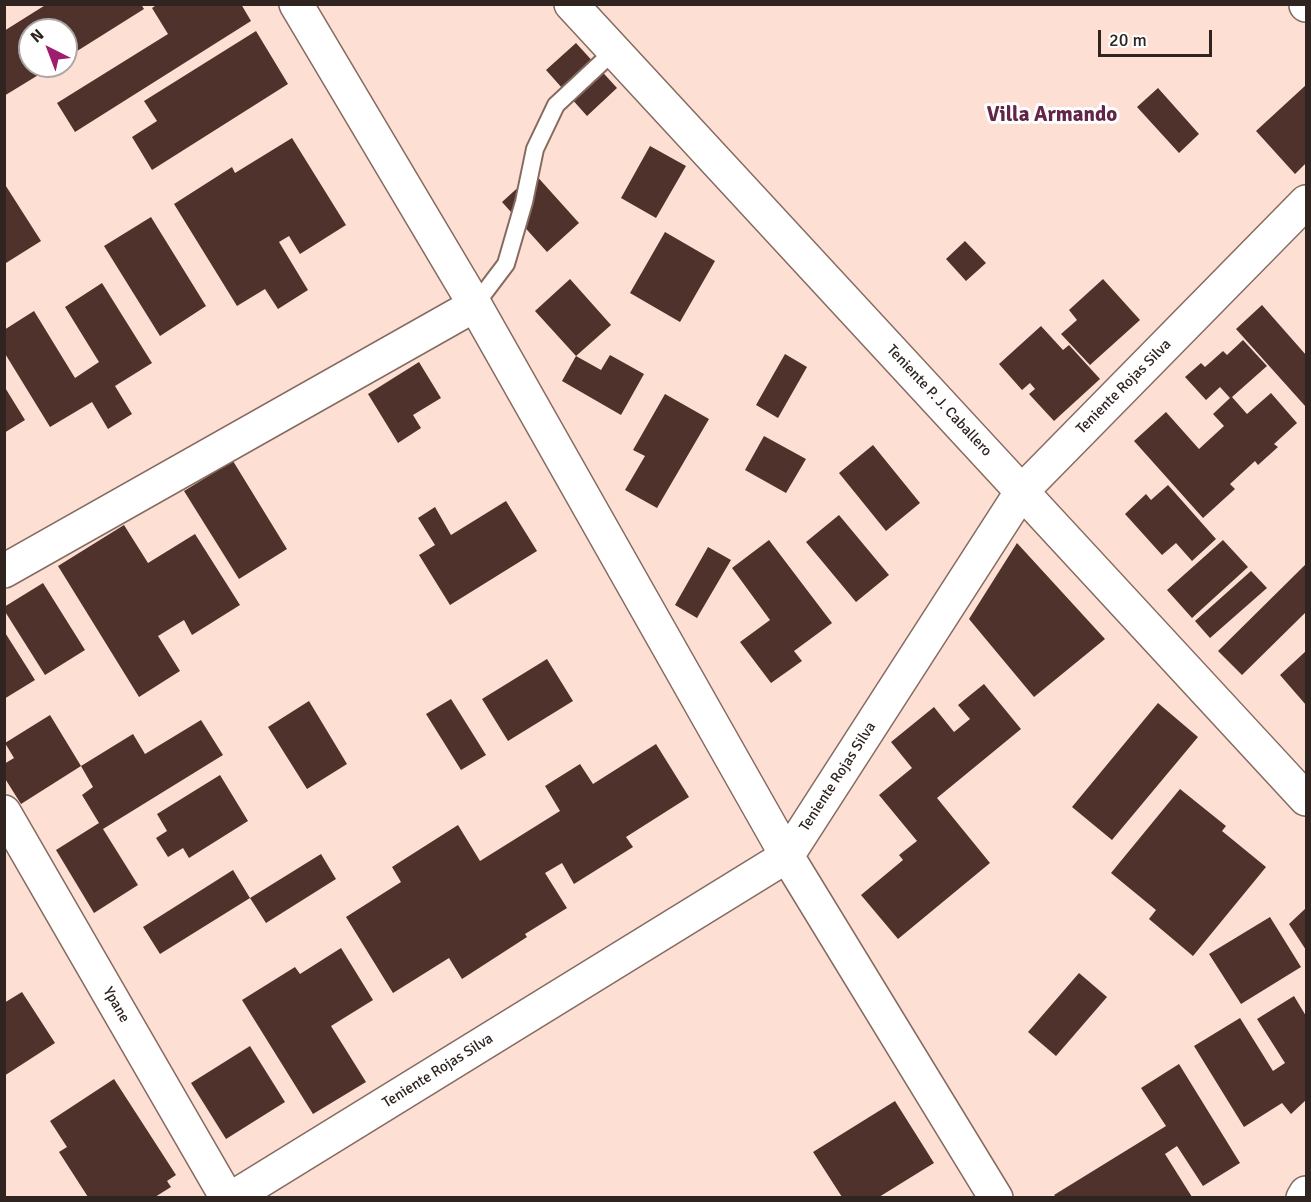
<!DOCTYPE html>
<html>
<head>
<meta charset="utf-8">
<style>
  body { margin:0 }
  #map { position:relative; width:1311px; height:1202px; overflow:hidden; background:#fddfd3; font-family:Signika,sans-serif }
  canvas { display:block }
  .frame { position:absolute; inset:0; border:6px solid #302420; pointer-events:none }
  .north { position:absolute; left:18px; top:18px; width:60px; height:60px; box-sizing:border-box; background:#fff; border:2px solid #aca7a6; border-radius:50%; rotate:318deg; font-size:16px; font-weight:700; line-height:24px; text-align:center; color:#302420 }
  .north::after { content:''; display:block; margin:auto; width:21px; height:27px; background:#9f1d6e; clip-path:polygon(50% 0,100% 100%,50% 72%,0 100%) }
  .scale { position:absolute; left:1098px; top:30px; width:114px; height:27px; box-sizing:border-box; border:3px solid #302420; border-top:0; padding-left:8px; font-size:18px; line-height:21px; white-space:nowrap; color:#302420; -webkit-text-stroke:4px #fff; paint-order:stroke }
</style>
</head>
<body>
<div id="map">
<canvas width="1311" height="1202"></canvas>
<div class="frame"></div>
<div class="north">N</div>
<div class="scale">20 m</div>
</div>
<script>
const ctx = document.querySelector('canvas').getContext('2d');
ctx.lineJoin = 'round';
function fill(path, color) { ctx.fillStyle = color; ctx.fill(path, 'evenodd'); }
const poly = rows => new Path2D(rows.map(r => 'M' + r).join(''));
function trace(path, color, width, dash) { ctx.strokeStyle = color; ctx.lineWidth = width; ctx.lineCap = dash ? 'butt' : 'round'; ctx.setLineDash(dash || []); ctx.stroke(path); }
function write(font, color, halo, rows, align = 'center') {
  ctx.font = font + ' Signika,sans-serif'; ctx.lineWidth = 6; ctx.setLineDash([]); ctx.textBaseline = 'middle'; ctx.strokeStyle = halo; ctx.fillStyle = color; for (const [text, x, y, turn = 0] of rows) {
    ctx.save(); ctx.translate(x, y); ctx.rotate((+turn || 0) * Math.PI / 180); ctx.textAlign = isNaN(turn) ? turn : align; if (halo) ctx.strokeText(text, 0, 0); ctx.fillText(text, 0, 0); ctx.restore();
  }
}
const building = poly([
  [47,4,141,4,144,9,66,58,66,30,30,30,30,66,53,66,4,96,4,31],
  [158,4,241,4,251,21,75,132,57,103,168,34,152,8],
  [256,31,288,84,152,170,132,137,157,121,144,101],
  [576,43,617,88,587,116,546,70],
  [1306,85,1306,163,1295,174,1256,131],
  [1158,88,1199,134,1179,153,1137,107],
  [292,138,346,225,300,254,289,236,279,242,308,290,278,309,265,289,237,306,174,204,232,167,235,173],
  [650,146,686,166,656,218,621,198],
  [534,173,579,223,547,252,502,202],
  [4,183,41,241,6,263,4,261],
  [151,217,206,306,160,336,104,246],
  [665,232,715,261,680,322,630,293],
  [965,241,986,263,966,281,946,259],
  [570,279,611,325,576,356,535,311],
  [1103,279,1140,320,1090,365,1061,334,1077,320,1069,310],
  [102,283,152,363,115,386,132,414,108,429,92,402,50,427,4,352,4,330,34,311,75,378,99,362,65,307],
  [1262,305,1306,355,1306,407,1236,329],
  [1041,326,1063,350,1069,345,1100,379,1054,421,1029,394,1035,389,1030,383,1022,390,999,364],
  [1243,340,1267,366,1232,397,1247,414,1271,393,1297,423,1274,444,1278,447,1258,465,1255,461,1230,484,1235,489,1203,518,1134,441,1166,412,1199,449,1224,426,1213,414,1230,398,1220,387,1206,400,1185,377,1201,363,1205,367,1223,351,1227,355],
  [785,354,807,367,778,418,756,405],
  [610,355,644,374,621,415,562,381,576,356,601,370],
  [419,362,441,398,413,415,421,428,398,443,368,394],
  [4,386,25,420,4,433],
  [665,394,709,419,657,508,625,490,645,456,633,450],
  [764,436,806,459,786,493,745,470],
  [873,445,920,503,886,531,839,473],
  [233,461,287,549,239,579,184,491],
  [1168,485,1216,539,1192,561,1176,543,1162,555,1125,514,1146,494,1151,500],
  [506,501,537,551,450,605,419,555,435,545,418,518,435,507,451,535],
  [839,515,889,575,856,602,806,542],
  [124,525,148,563,195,534,240,605,192,635,184,620,158,636,180,671,139,697,58,566],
  [769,540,832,623,794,651,802,661,771,683,740,642,770,620,732,568],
  [1223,540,1248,567,1192,618,1167,590],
  [1017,543,1105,639,1034,697,969,619],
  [708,547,731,560,697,618,675,605],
  [1306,564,1306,612,1242,675,1218,651],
  [1251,571,1267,588,1210,638,1195,621],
  [43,583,85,650,45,675,4,610,4,607],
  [4,631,35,680,4,699],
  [1306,651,1306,705,1280,675],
  [547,659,573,701,508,741,482,699],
  [984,684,1021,729,937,798,990,863,898,939,861,895,903,860,899,855,917,841,879,795,912,768,891,742,934,707,954,732,970,719,958,705],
  [451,699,486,755,461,770,426,714],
  [309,701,347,764,307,789,268,727],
  [1158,703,1198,737,1112,840,1072,807],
  [50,715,81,766,21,804,4,777,4,764,14,758,5,743],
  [201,720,223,755,103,829,138,885,94,913,56,850,99,823,82,795,93,787,81,766,133,734,145,754],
  [656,744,689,797,626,837,633,847,574,884,562,863,545,873,567,908,525,934,527,937,462,979,449,958,393,993,346,917,401,882,392,867,458,825,480,861,560,811,545,786,580,764,593,784],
  [220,775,248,821,189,858,183,848,168,857,156,838,167,831,157,814],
  [1180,789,1226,826,1222,831,1266,867,1193,956,1149,919,1156,910,1111,873],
  [321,854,336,879,266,923,250,898],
  [233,870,250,898,160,954,143,927],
  [1306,908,1306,950,1289,924],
  [1270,917,1301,967,1241,1004,1209,954],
  [341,948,373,1000,331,1026,366,1082,313,1114,242,1000,295,967,300,974],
  [1079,973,1107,997,1056,1056,1028,1032],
  [22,992,55,1043,4,1076,4,1003],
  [1294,996,1306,1016,1306,1093,1305,1094,1306,1100,1291,1114,1282,1103,1244,1127,1194,1046,1240,1018,1273,1071,1285,1063,1257,1019],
  [250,1046,285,1102,226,1139,191,1083],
  [1179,1064,1240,1163,1203,1186,1177,1146,1165,1154,1192,1197,1056,1197,1054,1195,1166,1126,1141,1088],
  [114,1079,176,1175,167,1181,171,1187,155,1197,88,1197,59,1152,67,1147,50,1121],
  [895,1101,934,1163,879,1197,842,1197,813,1152]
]);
const lane = poly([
  [475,305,506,264,524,202,535,149,556,105,615,50]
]);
const street = poly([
  [296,4,475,305,787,856,996,1198],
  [571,4,1306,799],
  [1306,4,1306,5],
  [4,571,475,305],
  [4,812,227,1198],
  [232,1198,787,856,1022,491,1306,202],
  [1303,1198,1306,1193]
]);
const streetNames = [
  ["Teniente Rojas Silva",1124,387,-45],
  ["Teniente P. J. Caballero",939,401,47],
  ["Teniente Rojas Silva",838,777,-57],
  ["Ypane",116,1005,60],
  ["Teniente Rojas Silva",438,1071,-32]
];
const districtNames = [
  ["Villa Armando",1052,115]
];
fill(building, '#4f322b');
trace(lane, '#856a60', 20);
trace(street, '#856a60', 36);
trace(lane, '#fff', 16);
trace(street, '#fff', 33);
write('15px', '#302420', '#fff', streetNames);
write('bold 21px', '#622447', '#fff', districtNames);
</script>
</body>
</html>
